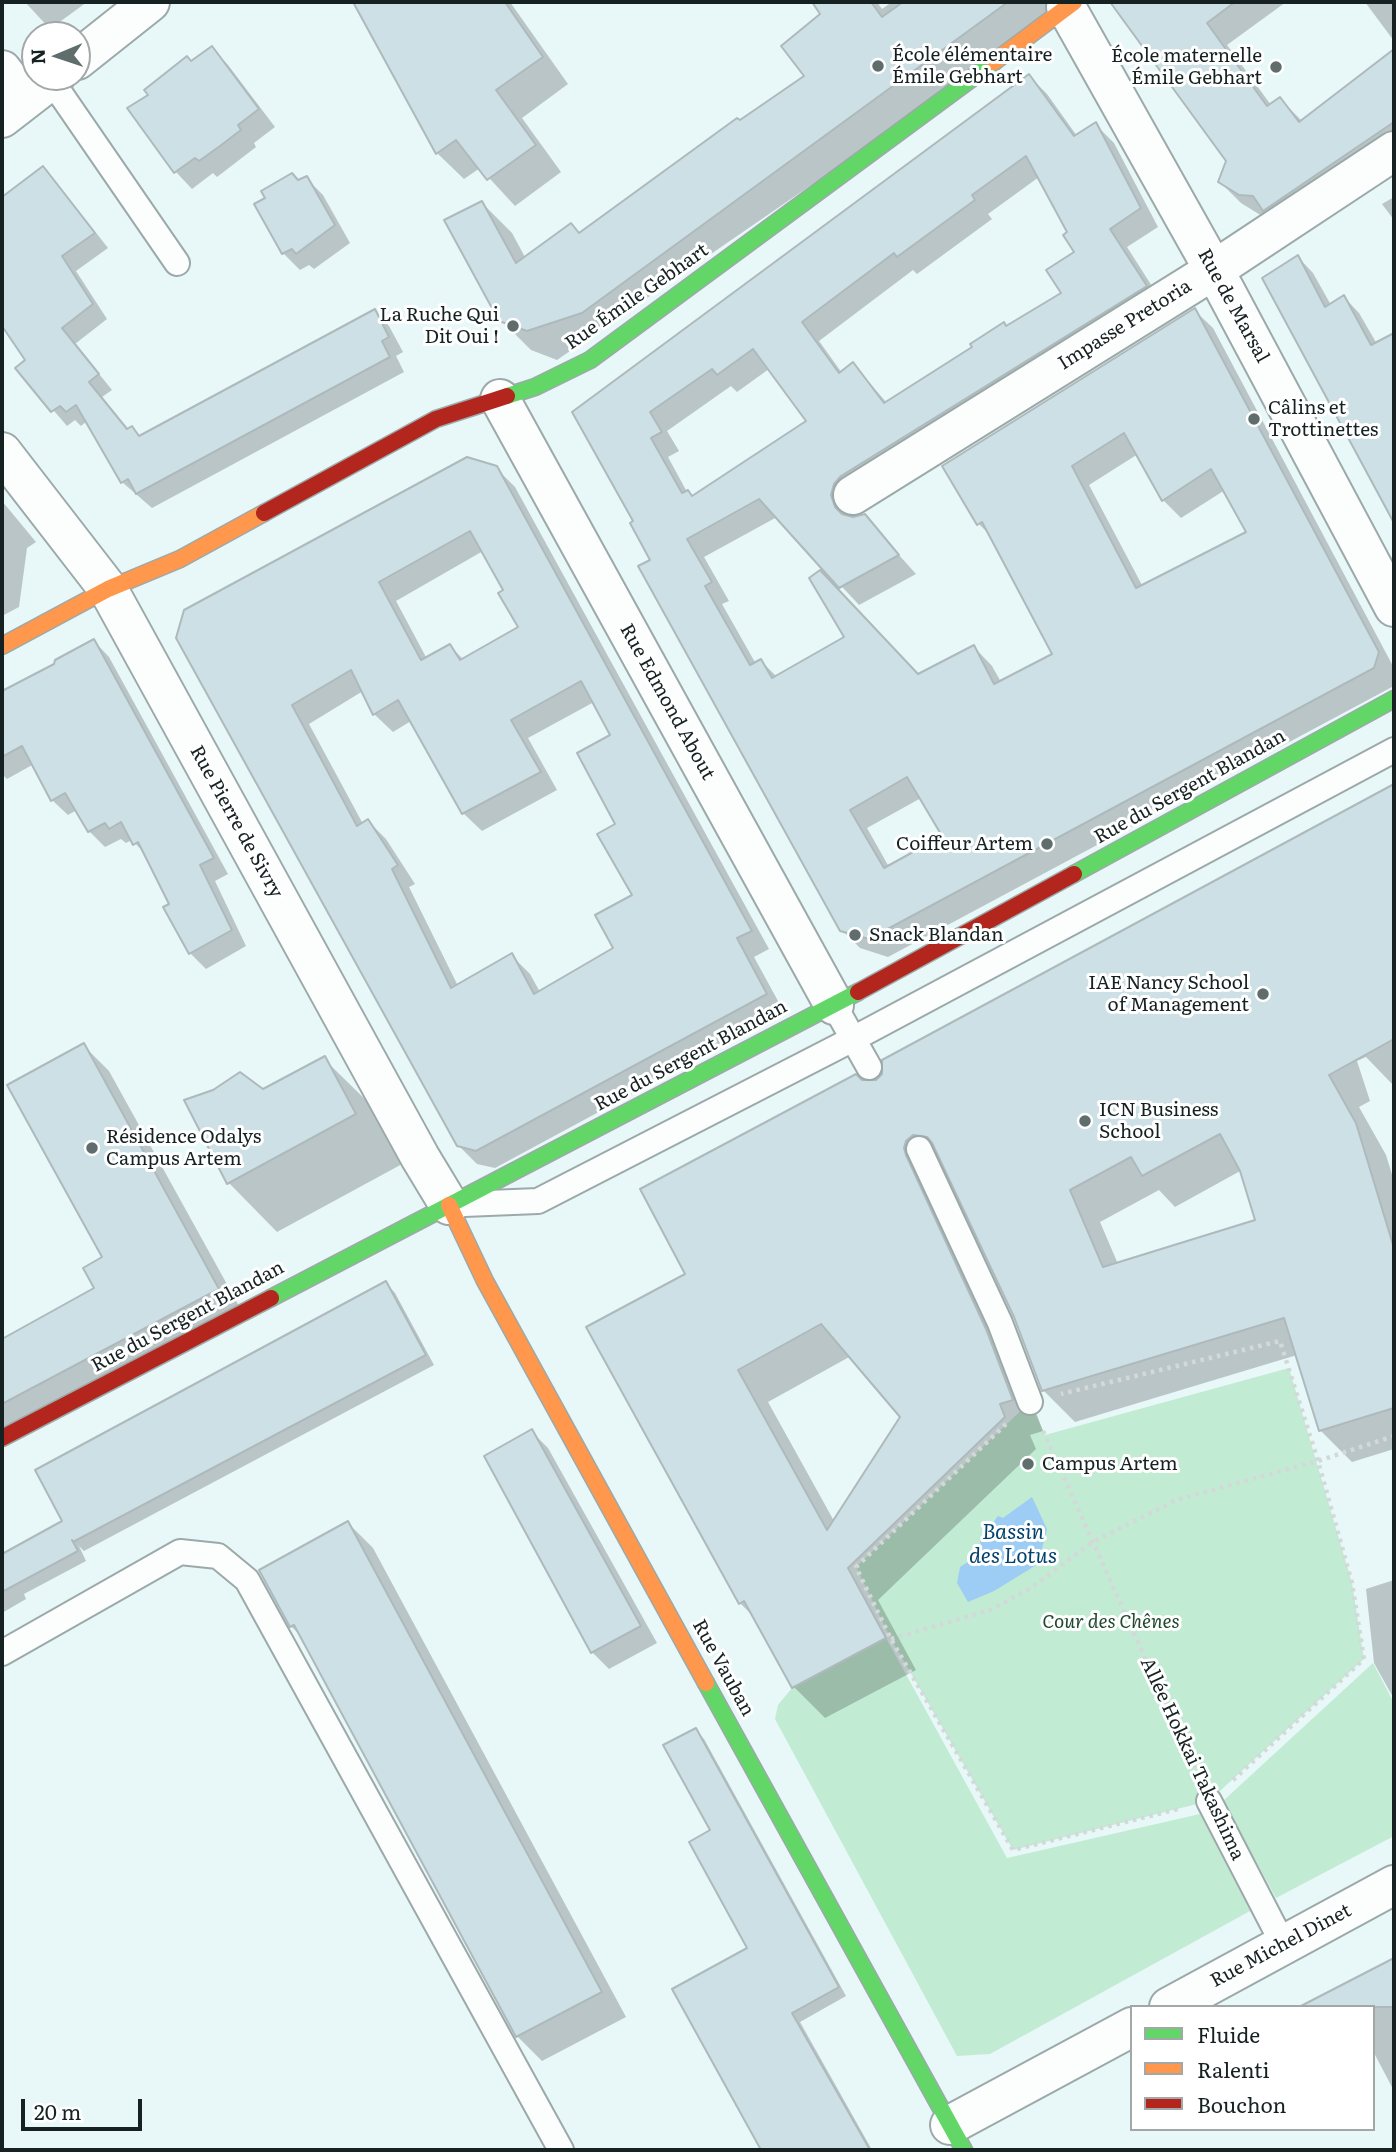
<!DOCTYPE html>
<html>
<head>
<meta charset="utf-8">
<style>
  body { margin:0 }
  #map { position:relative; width:1396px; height:2152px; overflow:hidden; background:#e8f7f8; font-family:Literata,serif }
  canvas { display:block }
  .frame { position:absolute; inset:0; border:4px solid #162222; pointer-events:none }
  .legend { position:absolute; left:1130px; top:2005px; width:245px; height:126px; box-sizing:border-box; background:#fff; border:2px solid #a2a7a7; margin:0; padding:9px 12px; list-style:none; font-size:21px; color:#162222 }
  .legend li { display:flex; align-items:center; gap:14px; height:35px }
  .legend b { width:35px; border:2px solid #a2a7a7 }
  .north { position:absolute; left:21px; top:21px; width:70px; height:70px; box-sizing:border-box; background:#fff; border:2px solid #a2a7a7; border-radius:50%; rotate:268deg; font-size:19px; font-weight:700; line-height:28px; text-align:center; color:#162222 }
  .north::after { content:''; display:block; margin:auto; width:24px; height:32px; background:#606d6d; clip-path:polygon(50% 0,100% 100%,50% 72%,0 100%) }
  .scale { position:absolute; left:21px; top:2099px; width:121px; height:32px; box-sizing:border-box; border:4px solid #162222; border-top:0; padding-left:9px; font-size:21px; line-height:24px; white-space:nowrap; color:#162222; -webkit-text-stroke:5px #fff; paint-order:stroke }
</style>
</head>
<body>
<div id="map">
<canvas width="1396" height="2152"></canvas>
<div class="frame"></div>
<ul class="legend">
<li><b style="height:9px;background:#63d668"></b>Fluide</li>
<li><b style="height:9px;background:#ff974d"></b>Ralenti</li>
<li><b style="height:9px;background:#b3261e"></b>Bouchon</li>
</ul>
<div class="north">N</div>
<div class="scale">20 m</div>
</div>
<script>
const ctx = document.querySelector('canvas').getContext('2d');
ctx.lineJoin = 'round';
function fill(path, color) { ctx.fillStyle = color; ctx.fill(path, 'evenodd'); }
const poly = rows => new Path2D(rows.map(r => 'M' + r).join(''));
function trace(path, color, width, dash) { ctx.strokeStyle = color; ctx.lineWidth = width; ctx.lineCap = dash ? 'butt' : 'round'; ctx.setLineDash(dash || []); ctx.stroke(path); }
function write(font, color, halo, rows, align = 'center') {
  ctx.font = font + ' Literata,serif'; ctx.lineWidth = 6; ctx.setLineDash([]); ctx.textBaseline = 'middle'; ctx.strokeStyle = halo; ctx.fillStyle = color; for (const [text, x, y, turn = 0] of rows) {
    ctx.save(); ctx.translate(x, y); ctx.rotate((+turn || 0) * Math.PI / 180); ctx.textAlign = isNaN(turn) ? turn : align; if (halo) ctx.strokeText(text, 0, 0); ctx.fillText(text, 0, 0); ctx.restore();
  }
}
const green = poly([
  [1289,1368,1352,1583,1364,1659,1209,1801,1013,1850,891,1639,856,1567,1030,1402,1045,1435],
  [886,1638,1007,1858,1200,1814,1250,1911,990,2054,957,2056,775,1719,778,1705,792,1688],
  [1373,1663,1394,1703,1394,1836,1276,1898,1223,1801]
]);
const water = poly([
  [1032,1497,1047,1529,1038,1564,994,1591,968,1602,957,1583,960,1567,974,1558,981,1548,980,1541,998,1516,1003,1518]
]);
const shadow = poly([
  [25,2,87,2,50,29],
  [355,2,510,2,568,84,522,118,561,172,515,206,480,168,464,179,437,153],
  [814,2,877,2,882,9,892,2,1077,2,557,360,531,350,501,320,482,203,512,233,526,259,580,234,806,76,823,15],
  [1133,2,1286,2,1227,45,1271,105,1280,99,1302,121,1394,52,1394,158,1262,216,1241,203,1220,182,1228,161,1119,12],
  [1365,2,1394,2,1394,41],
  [212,48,228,65,275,127,254,143,256,147,217,177,213,173,192,189,176,172,129,109],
  [1029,76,1047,94,1077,136,1096,125,1114,143,1158,227,1127,247,1164,305,852,503,850,518,864,516,916,574,859,605,777,517,704,557,729,601,722,604,756,664,761,661,777,677,919,676,974,647,992,666,1001,682,1054,655,992,537,979,524,1194,310,1213,328,1394,668,1394,677,1392,687,888,957,860,948,842,930,635,522,574,412],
  [1039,177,1069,233,1076,253,1063,293,887,403,853,364,842,373,819,341,913,270,917,274,992,219,988,214],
  [769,369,808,421,693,497,687,492,668,457,679,451,667,431,731,386,737,392],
  [1138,454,1163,500,1181,518,1225,490,1249,533,1143,587,1089,485],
  [921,798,944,837,889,867,867,828],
  [43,168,57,183,108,248,76,271,107,319,75,344,112,390,102,397,129,430,132,428,141,437,375,311,389,326,403,352,396,356,404,372,152,508,122,482,87,421,81,426,75,420,67,426,17,368,27,360,26,350,2,319,2,200],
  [306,178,323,195,350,243,314,269,309,265,300,270,283,253,298,182],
  [1394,197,1394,220,1382,204],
  [1298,257,1313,273,1331,305,1344,297,1359,313,1377,344,1394,335,1394,521,1264,279],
  [496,468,515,487,769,949,754,957,784,1012,495,1168,477,1164,458,1145,177,638],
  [483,551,506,591,521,627,464,660,450,646,427,659,396,601],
  [363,691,374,714,393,732,411,721,463,813,482,831,557,790,528,738,594,702,613,736,634,895,615,949,540,992,530,974,511,955,458,986,409,887,415,884,386,839,368,821,363,824,309,724],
  [2,501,36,542,27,548,19,607,2,616],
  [94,641,109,657,228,874,215,881,246,946,206,969,190,953,171,904,148,857,132,840,126,843,121,839,105,847,89,831,77,810,68,815,52,800,34,764,7,779,2,774,2,709,41,688],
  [1394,785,1394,1086,1366,1057,1357,1061,1370,1101,1359,1107,1386,1155,1394,1181,1394,1449,1352,1462,1320,1430,1297,1355,1075,1422,1043,1390,1015,1316,945,1165,935,1179,1017,1362,1043,1431,1030,1435,1036,1449,878,1600,916,1670,825,1718,794,1687,756,1619,740,1603,688,1275,861,1082,876,1082,884,1075,884,1061],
  [1242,1170,1257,1221,1118,1264,1100,1222,1159,1190,1175,1207],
  [851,1356,903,1417,834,1521,768,1402],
  [83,1045,109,1071,244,1315,2,1446,2,1334,5,1339,96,1289,104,1257],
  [324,1059,373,1107,404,1163,277,1232,229,1183,187,1101,263,1091],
  [386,1283,395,1293,434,1365,84,1551,79,1546,86,1561,24,1594,26,1599,2,1613,2,1552,3,1555,64,1522],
  [531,1431,548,1448,657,1643,609,1669,592,1652,486,1457],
  [348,1523,373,1548,626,2017,542,2061,517,2036,302,1637,291,1626],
  [1394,1580,1394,1699,1374,1663,1366,1589],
  [695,1730,704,1739,846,1996,800,2022,872,2150,763,2150,675,1990,749,1949,712,1831],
  [1394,1959,1394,2091,1373,2051,1373,2007,1340,1987]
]);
const building = poly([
  [353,2,505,2,543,57,496,90,536,145,487,180,456,140,436,154,353,2],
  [812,2,871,2,882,17,903,2,1008,2,582,313,527,331,499,321,444,220,482,201,516,263,571,223,579,233,737,118,740,120,804,76,781,46,820,14,812,2],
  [1110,2,1235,2,1207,23,1267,106,1280,97,1299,122,1394,49,1394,122,1263,211,1253,196,1239,195,1218,182,1226,161,1110,2],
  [212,46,259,109,238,125,241,130,220,146,199,161,195,158,174,173,127,108,148,95,144,90,187,56,191,61,212,46],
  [1029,74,1074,136,1096,122,1141,208,1110,229,1147,286,841,476,834,484,831,495,835,507,842,514,853,517,865,514,899,555,839,588,759,499,687,539,712,582,705,586,750,665,761,659,772,678,844,637,809,578,820,570,918,674,974,645,994,684,1052,654,982,522,977,525,942,466,1195,308,1379,652,1374,668,869,939,840,931,638,566,650,560,630,523,633,521,572,412,1029,74],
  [1026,156,1067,232,1063,235,1074,252,1046,270,1061,293,1006,326,1004,322,970,344,972,347,884,403,853,362,839,373,802,322,894,253,897,257,975,200,972,195,1026,156],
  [753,349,806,421,692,496,688,490,682,493,651,438,662,432,650,412,712,369,717,375,753,349],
  [1124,433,1162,501,1211,469,1246,532,1136,588,1072,466,1124,433],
  [907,777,942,836,884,868,850,810,907,777],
  [43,166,95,233,62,256,93,304,62,328,99,374,89,382,127,429,132,426,139,436,375,309,389,337,382,341,390,357,136,494,128,479,121,483,76,405,66,412,60,406,51,412,15,368,25,360,2,326,2,197,43,166],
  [292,173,298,180,307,176,335,225,296,254,292,249,282,254,254,204,265,198,261,191,292,173],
  [1298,255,1325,307,1344,295,1371,345,1394,333,1394,523,1262,278,1298,255],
  [467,457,497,466,752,931,737,938,767,994,476,1151,457,1146,176,638,184,610,467,457],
  [470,531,503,590,498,593,518,627,460,660,450,644,421,660,379,582,470,531],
  [351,670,373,715,398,700,462,814,541,772,511,720,581,681,610,735,577,753,615,824,597,834,632,895,595,915,613,948,534,994,512,953,451,988,392,869,398,865,368,819,357,826,292,705,351,670],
  [94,639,214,858,200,865,232,930,189,954,163,907,169,904,138,842,133,845,121,822,109,829,105,823,88,832,65,793,51,801,22,746,2,757,2,691,54,664,55,660,94,639],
  [1394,784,1394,1039,1329,1075,1356,1123,1394,1248,1394,1408,1319,1431,1284,1318,1042,1391,1014,1317,932,1143,927,1137,913,1135,906,1141,904,1148,906,1155,986,1329,1013,1400,1000,1404,1005,1417,848,1568,886,1638,792,1688,744,1601,739,1604,586,1327,685,1274,640,1189,856,1074,862,1080,876,1080,882,1074,882,1060,1394,784],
  [1220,1134,1240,1171,1255,1220,1103,1267,1070,1190,1131,1157,1142,1176,1220,1134],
  [821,1324,900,1417,827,1530,738,1370,821,1324],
  [84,1043,219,1289,2,1404,2,1339,94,1288,83,1268,102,1257,7,1085,84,1043],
  [325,1056,356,1114,227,1184,184,1100,213,1090,240,1072,263,1089,325,1056],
  [386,1281,426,1355,73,1542,72,1540,78,1551,2,1592,2,1554,62,1521,35,1470,386,1281],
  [532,1429,641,1626,591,1653,484,1456,532,1429],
  [348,1521,602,1992,516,2037,294,1625,290,1627,259,1570,348,1521],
  [696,1728,839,1987,792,2013,870,2150,761,2150,672,1989,747,1948,689,1842,710,1830,663,1745,696,1728],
  [1394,1958,1394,2007,1299,2007,1394,1958]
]);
const path = poly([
  [1006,1424,856,1567,891,1639,1013,1850,1178,1809],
  [1043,1431,1196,1771],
  [891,1639,990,1610,1031,1588,1091,1543,1176,1500,1318,1461,1280,1341,1061,1394],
  [1233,1780,1364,1659,1352,1583,1318,1461,1394,1436]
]);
const lane = poly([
  [51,80,177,263],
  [834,1005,869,1067],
  [919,1149,1000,1323,1030,1402],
  [464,1204,538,1201,853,1039,1394,750],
  [2,1653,180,1552,218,1556,247,1580,561,2150],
  [1209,1801,1283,1944]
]);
const street = poly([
  [1066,7,1225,290,1394,607],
  [77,60,150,2],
  [2,70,25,100],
  [2,118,55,77],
  [500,399,834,1005],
  [2,452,108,589,420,1157,449,1205],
  [853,495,1214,270,1394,151],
  [1169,2007,1394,1885],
  [950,2125,1132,2027]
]);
const fast = poly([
  [507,396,535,387,590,360,994,62],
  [1074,874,1394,699],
  [271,1298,858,992],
  [706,1683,964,2150]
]);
const slow = poly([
  [994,62,1074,2],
  [2,646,108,589,180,559,264,513],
  [449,1205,485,1281,706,1683]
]);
const jam = poly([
  [264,513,436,419,507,396],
  [858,992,1074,874],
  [2,1438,271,1298]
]);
const markers = [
  [878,66,7,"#606d6d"],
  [1276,67,7,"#606d6d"],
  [513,326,7,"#606d6d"],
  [1254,419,7,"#606d6d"],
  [1047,844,7,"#606d6d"],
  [855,935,7,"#606d6d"],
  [1263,994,7,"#606d6d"],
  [1085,1121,7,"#606d6d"],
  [92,1148,7,"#606d6d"],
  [1028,1464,7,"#606d6d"]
];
const poiNames = [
  ["École élémentaire",892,55],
  ["Émile Gebhart",892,77],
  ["École maternelle",1262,56,"right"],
  ["Émile Gebhart",1262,78,"right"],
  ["La Ruche Qui",499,315,"right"],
  ["Dit Oui !",499,337,"right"],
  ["Câlins et",1268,408],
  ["Trottinettes",1268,430],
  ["Coiffeur Artem",1033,844,"right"],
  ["Snack Blandan",869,935],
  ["IAE Nancy School",1249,983,"right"],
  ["of Management",1249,1005,"right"],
  ["ICN Business",1099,1110],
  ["School",1099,1132],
  ["Résidence Odalys",106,1137],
  ["Campus Artem",106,1159],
  ["Campus Artem",1042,1464]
];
const streetNames = [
  ["Rue Émile Gebhart",637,297,-35],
  ["Rue de Marsal",1233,306,61],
  ["Impasse Pretoria",1125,325,-32],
  ["Rue Edmond About",667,702,61],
  ["Rue du Sergent Blandan",1190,787,-29],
  ["Rue Pierre de Sivry",236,822,61],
  ["Rue du Sergent Blandan",691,1056,-28],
  ["Rue du Sergent Blandan",188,1317,-28],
  ["Rue Vauban",723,1668,61],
  ["Allée Hokkai Takashima",1192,1759,65],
  ["Rue Michel Dinet",1281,1946,-28]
];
const parkNames = [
  ["Cour des Chênes",1111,1622]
];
const waterNames = [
  ["Bassin",1013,1533],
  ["des Lotus",1013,1557]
];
fill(green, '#c2ebd4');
fill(water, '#9dccf4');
fill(shadow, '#0003');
fill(building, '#cce0e5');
trace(building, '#aeb9bc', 2);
trace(lane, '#9ca9a9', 28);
trace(street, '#9ca9a9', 42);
trace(fast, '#9ca9a9', 19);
trace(slow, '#9ca9a9', 19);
trace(jam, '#9ca9a9', 19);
trace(path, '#d4d8d8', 4.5, [3.5, 5]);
trace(lane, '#fcfefe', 24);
trace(street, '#fcfefe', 38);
trace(fast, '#63d668', 16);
trace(slow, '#ff974d', 16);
trace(jam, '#b3261e', 16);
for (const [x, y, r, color] of markers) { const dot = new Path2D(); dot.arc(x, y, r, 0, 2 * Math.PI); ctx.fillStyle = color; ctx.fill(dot); trace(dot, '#fff', 2.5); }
write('19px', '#162222', '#fff', poiNames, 'left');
write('19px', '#162222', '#fff', streetNames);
write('italic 19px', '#21492f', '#fff', parkNames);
write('italic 21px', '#03426e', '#fff', waterNames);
</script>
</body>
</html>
